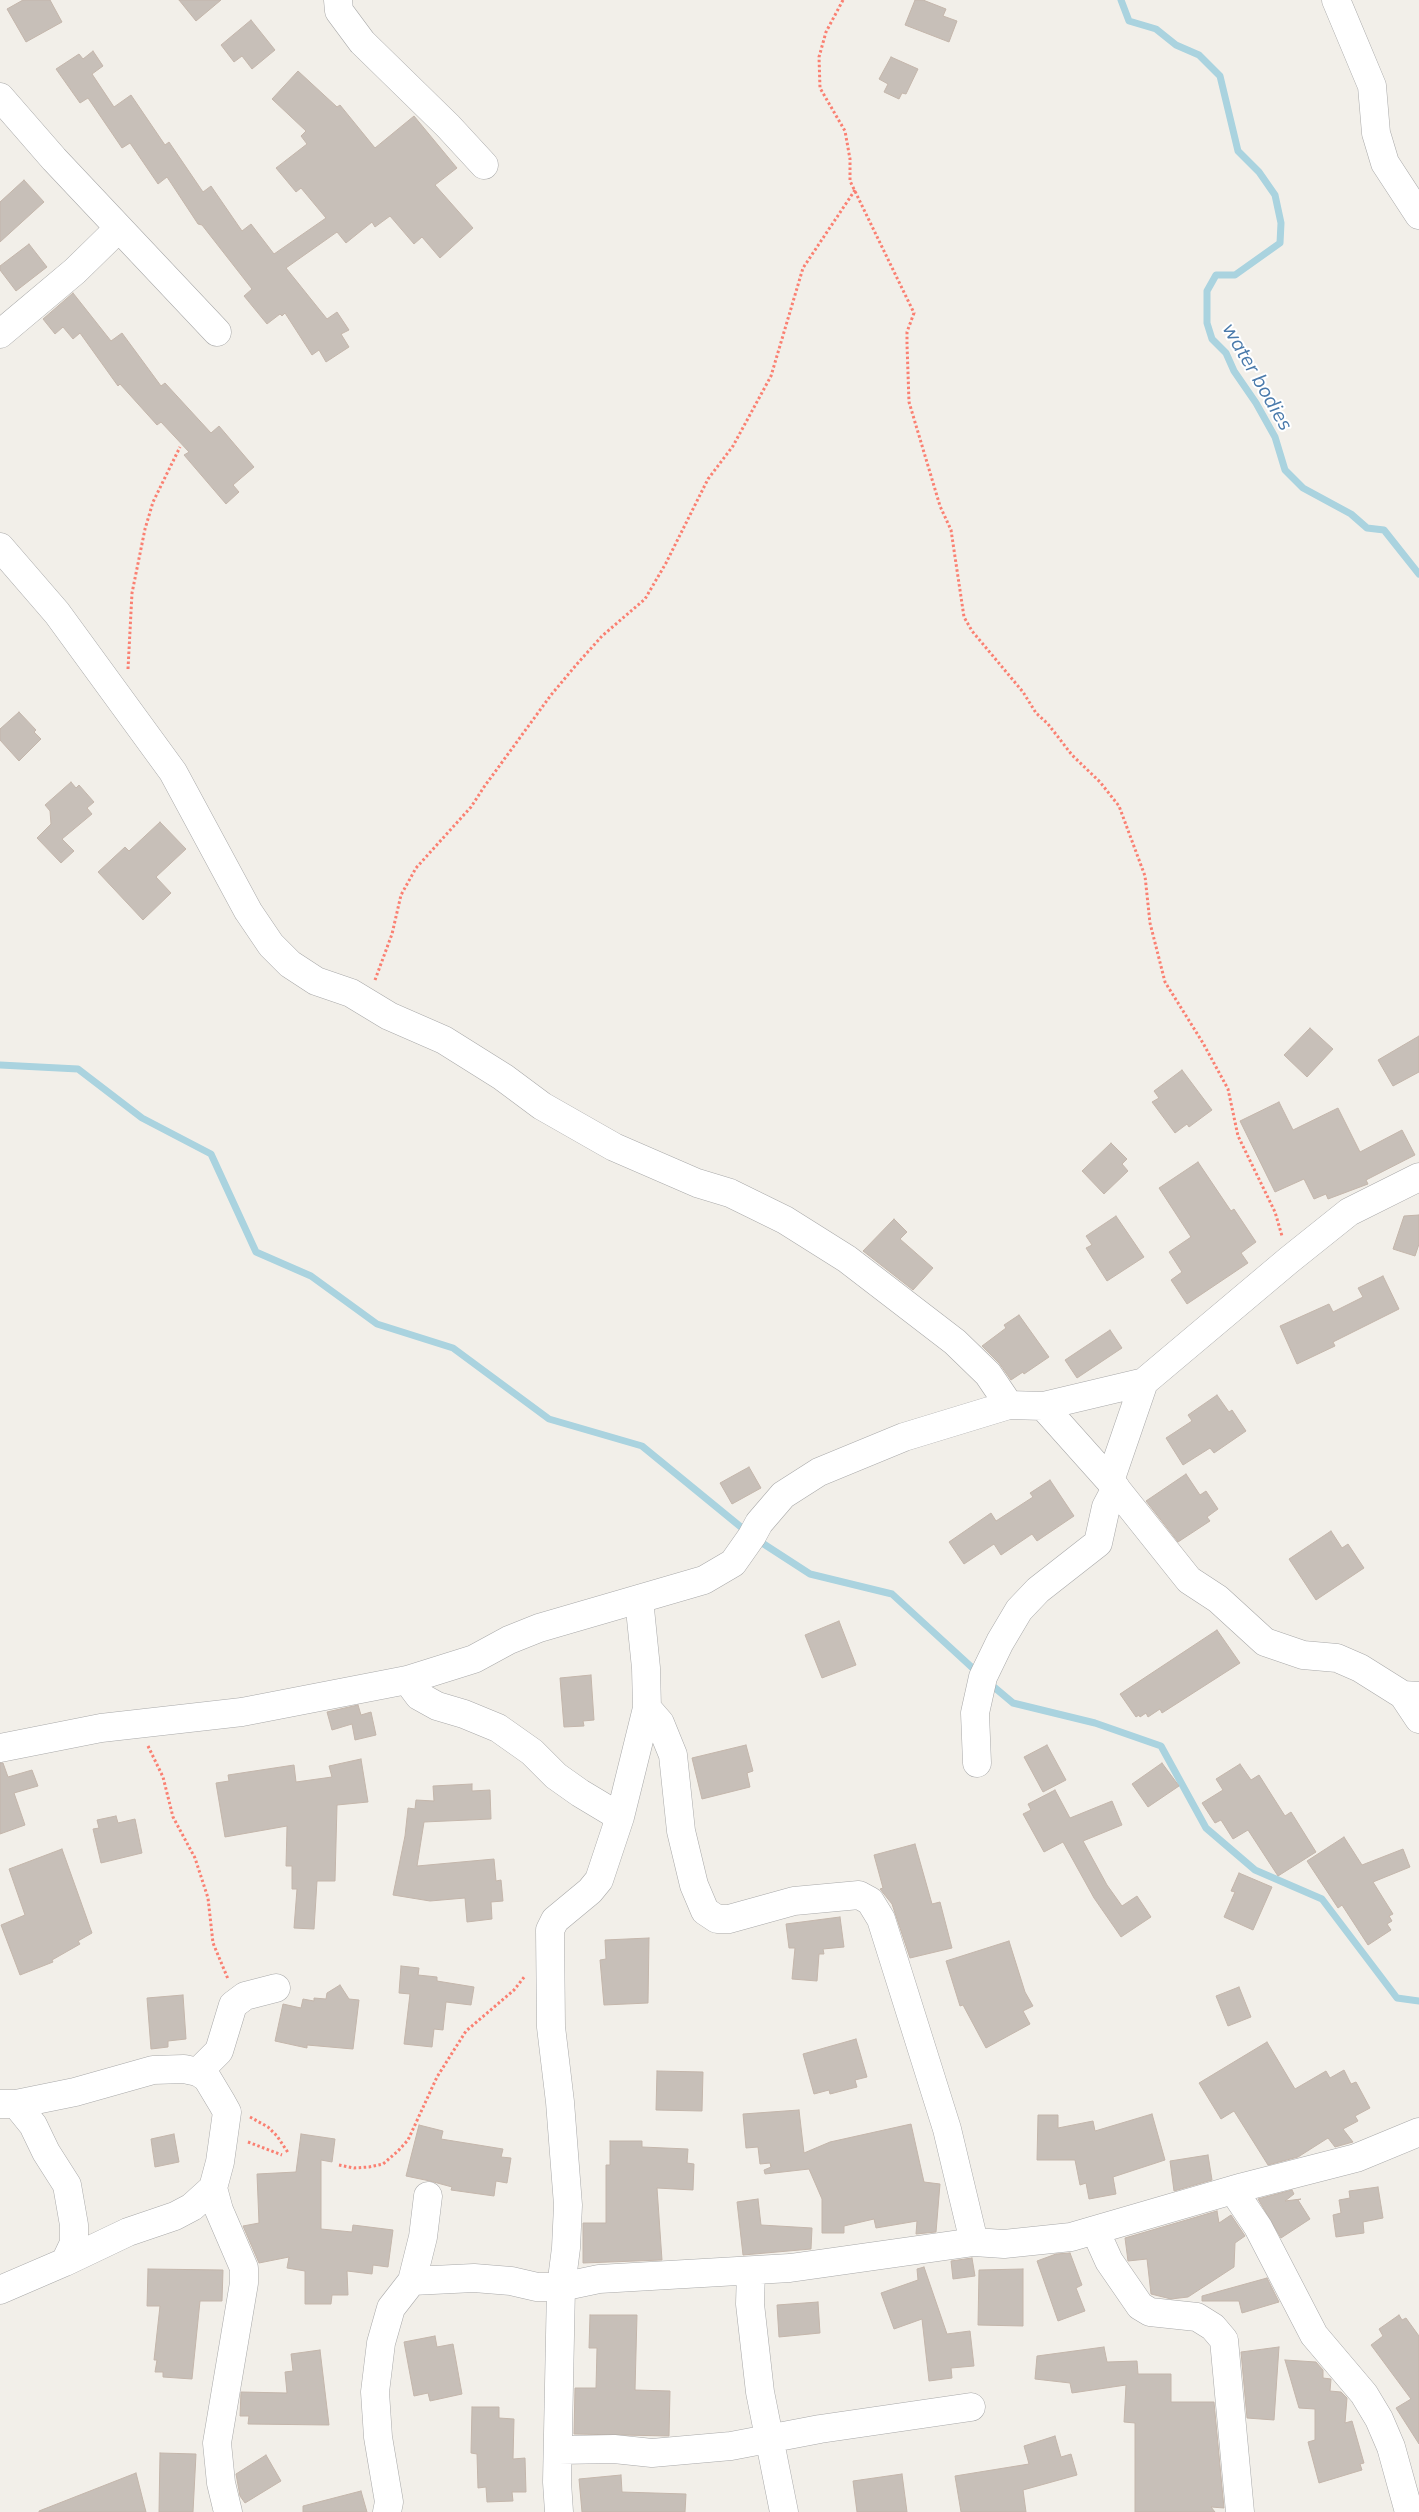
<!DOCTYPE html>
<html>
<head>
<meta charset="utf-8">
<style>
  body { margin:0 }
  canvas { display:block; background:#f2efe9 }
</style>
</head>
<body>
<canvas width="1419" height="2512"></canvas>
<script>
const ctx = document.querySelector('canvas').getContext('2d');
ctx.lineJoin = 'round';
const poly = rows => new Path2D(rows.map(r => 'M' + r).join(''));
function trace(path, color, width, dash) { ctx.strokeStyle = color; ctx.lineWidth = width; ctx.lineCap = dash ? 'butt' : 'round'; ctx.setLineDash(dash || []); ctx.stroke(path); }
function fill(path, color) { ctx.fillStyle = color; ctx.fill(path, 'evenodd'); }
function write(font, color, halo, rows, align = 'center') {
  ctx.font = font + ' Mulish,sans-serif'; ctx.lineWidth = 4; ctx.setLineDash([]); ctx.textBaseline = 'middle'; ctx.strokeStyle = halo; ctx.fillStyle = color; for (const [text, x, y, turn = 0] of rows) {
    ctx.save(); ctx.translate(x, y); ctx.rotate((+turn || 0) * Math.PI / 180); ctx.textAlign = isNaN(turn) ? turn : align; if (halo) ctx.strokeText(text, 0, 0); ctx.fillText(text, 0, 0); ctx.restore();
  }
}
const stream = poly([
  [1121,0,1129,21,1156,29,1176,45,1199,55,1220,76,1238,151,1259,172,1275,195,1281,223,1280,243,1235,275,1216,275,1207,291,1207,323,1212,339,1226,353,1234,371,1256,403,1275,437,1285,470,1303,488,1351,514,1367,528,1384,530,1419,574],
  [0,1065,78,1069,142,1118,211,1154,256,1252,311,1276,377,1324,453,1348,549,1419,642,1446,747,1532],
  [756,1539,810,1574,892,1594,978,1673],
  [988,1682,1013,1703,1095,1723,1161,1746,1206,1828,1255,1870,1322,1899,1397,1998,1419,2001]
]);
const building = poly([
  [23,0,50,0,62,22,26,42,7,9,23,0],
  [179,0,221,0,196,21,179,0],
  [915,0,923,0,946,9,943,16,957,21,949,42,905,25,915,0],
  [251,20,275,50,252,69,242,56,234,62,221,45,251,20],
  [93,51,103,66,92,74,114,107,131,95,165,145,169,142,203,192,211,186,242,231,251,224,274,254,326,218,301,188,296,192,276,168,307,144,301,136,306,131,272,99,298,71,337,107,340,105,375,148,414,116,457,168,435,185,473,228,440,258,422,237,414,244,390,216,375,227,372,222,346,243,337,232,286,268,327,319,337,312,349,330,341,334,349,347,326,362,319,350,312,355,285,313,282,316,280,314,267,324,244,296,252,289,202,225,198,224,167,177,158,184,130,143,122,148,88,98,80,103,56,69,79,54,83,59,93,51],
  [891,57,918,69,906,94,902,93,899,99,884,92,888,84,879,79,891,57],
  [24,180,44,202,0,242,0,202,24,180],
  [29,244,47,267,16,291,0,270,0,266,29,244],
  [73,293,111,341,122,333,161,386,165,383,211,433,219,426,254,467,233,485,239,492,226,504,184,455,189,452,161,422,157,425,120,384,118,386,80,333,73,339,63,327,55,334,43,319,73,293],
  [19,712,36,730,34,732,41,739,19,761,0,740,0,729,19,712],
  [71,782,76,788,79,785,94,802,87,808,92,814,62,839,74,851,61,863,37,838,51,824,50,811,45,805,71,782],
  [160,822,186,849,156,877,171,893,143,920,98,872,125,847,129,851,160,822],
  [1310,1028,1333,1049,1307,1077,1284,1055,1310,1028],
  [1419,1036,1419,1072,1393,1086,1378,1060,1419,1036],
  [1182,1070,1212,1110,1189,1127,1187,1124,1175,1133,1152,1102,1159,1098,1154,1091,1182,1070],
  [1279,1102,1293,1130,1338,1108,1360,1152,1402,1130,1415,1155,1366,1180,1368,1184,1328,1199,1326,1194,1314,1199,1304,1179,1275,1192,1240,1121,1279,1102],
  [1111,1143,1127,1159,1122,1164,1128,1171,1104,1194,1082,1171,1111,1143],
  [1198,1162,1231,1211,1234,1209,1256,1242,1241,1253,1248,1263,1187,1304,1171,1280,1182,1272,1169,1252,1191,1237,1159,1188,1198,1162],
  [1419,1215,1419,1244,1415,1256,1393,1249,1404,1216,1419,1215],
  [1116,1216,1144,1257,1107,1281,1086,1248,1092,1245,1086,1236,1116,1216],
  [894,1219,907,1232,900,1239,933,1268,913,1290,863,1251,894,1219],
  [1383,1276,1399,1309,1333,1342,1335,1346,1297,1364,1280,1326,1329,1304,1333,1312,1363,1297,1358,1288,1383,1276],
  [1019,1315,1049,1357,1024,1374,1023,1372,1011,1380,999,1363,982,1346,1006,1328,1004,1325,1019,1315],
  [1110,1330,1122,1348,1077,1378,1065,1360,1110,1330],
  [1217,1395,1229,1412,1232,1410,1246,1431,1214,1453,1210,1448,1183,1465,1166,1438,1192,1421,1188,1415,1217,1395],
  [749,1467,761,1488,732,1504,720,1483,749,1467],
  [1186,1474,1200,1495,1206,1491,1218,1509,1207,1517,1210,1521,1178,1542,1146,1501,1186,1474],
  [1050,1480,1074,1516,1037,1541,1032,1534,1001,1555,994,1544,964,1564,949,1542,991,1513,996,1521,1033,1497,1030,1493,1050,1480],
  [1331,1531,1342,1548,1348,1544,1364,1568,1316,1600,1289,1559,1331,1531],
  [839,1621,856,1665,822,1678,805,1635,839,1621],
  [1217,1630,1240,1663,1162,1713,1160,1709,1148,1717,1146,1713,1140,1717,1139,1715,1136,1717,1120,1694,1217,1630],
  [591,1675,594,1720,583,1721,584,1726,564,1727,560,1678,591,1675],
  [358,1705,361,1715,371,1712,376,1735,355,1740,352,1724,332,1730,327,1712,358,1705],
  [746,1745,753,1771,747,1773,750,1787,702,1799,692,1758,746,1745],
  [1047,1745,1066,1780,1043,1792,1024,1757,1047,1745],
  [361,1759,368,1802,337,1805,335,1881,317,1881,314,1929,294,1928,297,1889,292,1889,292,1866,286,1866,287,1826,225,1837,216,1783,229,1781,228,1775,294,1765,296,1782,332,1777,329,1766,361,1759],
  [0,1763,3,1763,8,1777,32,1770,38,1786,14,1793,25,1825,0,1834,0,1763],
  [1162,1763,1179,1786,1148,1807,1132,1784,1162,1763],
  [1240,1764,1251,1780,1259,1775,1285,1816,1291,1812,1316,1852,1278,1876,1248,1830,1233,1839,1221,1820,1215,1823,1202,1803,1223,1790,1216,1779,1240,1764],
  [472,1784,472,1791,490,1790,491,1819,424,1822,417,1866,494,1859,496,1881,501,1880,503,1901,491,1902,492,1919,467,1922,465,1898,430,1901,393,1895,405,1836,408,1808,415,1809,416,1800,434,1801,433,1786,472,1784],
  [1055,1790,1070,1818,1112,1801,1122,1825,1083,1841,1107,1885,1122,1906,1137,1896,1151,1917,1121,1937,1094,1898,1063,1842,1044,1852,1023,1814,1031,1810,1028,1804,1055,1790],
  [116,1816,118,1823,135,1819,142,1853,101,1863,93,1829,99,1828,97,1820,116,1816],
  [1344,1837,1362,1865,1403,1849,1410,1867,1373,1882,1393,1914,1389,1916,1392,1921,1387,1924,1391,1930,1368,1945,1342,1905,1338,1908,1307,1861,1344,1837],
  [915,1844,932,1904,940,1902,952,1948,910,1958,892,1904,880,1889,883,1888,874,1855,915,1844],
  [62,1849,92,1933,78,1941,80,1944,52,1960,53,1962,20,1975,1,1925,25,1915,9,1869,62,1849],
  [1239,1873,1272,1887,1253,1930,1224,1917,1235,1892,1231,1891,1239,1873],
  [840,1917,844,1947,823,1949,824,1954,819,1954,817,1981,792,1979,795,1948,789,1948,786,1924,840,1917],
  [649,1938,648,2003,604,2005,600,1960,606,1959,605,1940,649,1938],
  [1009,1941,1025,1992,1033,2006,1023,2011,1030,2024,986,2048,963,2005,960,2006,946,1961,1009,1941],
  [401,1966,419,1968,418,1975,437,1977,437,1981,474,1987,471,2005,446,2002,443,2030,434,2029,432,2047,404,2044,410,1994,399,1993,401,1966],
  [340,1985,349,1999,359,2000,353,2049,307,2045,307,2048,275,2041,283,2004,301,2008,303,1999,314,2001,314,1998,326,1999,327,1993,340,1985],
  [1239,1987,1251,2017,1228,2026,1216,1996,1239,1987],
  [183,1995,186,2039,168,2041,168,2047,151,2049,147,1998,183,1995],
  [856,2039,867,2077,855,2080,857,2087,830,2094,829,2090,814,2094,803,2054,856,2039],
  [1267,2042,1295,2089,1326,2071,1330,2078,1344,2070,1351,2084,1356,2082,1370,2108,1355,2116,1358,2121,1343,2129,1353,2142,1335,2147,1328,2138,1298,2157,1268,2165,1234,2111,1221,2119,1199,2083,1267,2042],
  [657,2071,703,2072,702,2111,656,2110,657,2071],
  [799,2110,804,2153,830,2142,911,2124,924,2182,940,2184,936,2232,916,2234,917,2221,876,2228,874,2219,844,2226,844,2233,822,2233,822,2199,809,2169,765,2174,764,2170,771,2167,770,2163,760,2164,758,2147,746,2148,743,2114,799,2110],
  [1152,2114,1165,2160,1113,2177,1116,2194,1089,2199,1086,2183,1080,2185,1075,2160,1037,2160,1038,2115,1058,2115,1058,2128,1093,2121,1095,2131,1152,2114],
  [419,2125,443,2131,441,2139,503,2149,501,2157,511,2158,507,2183,496,2181,494,2196,451,2190,452,2187,430,2181,406,2176,419,2125],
  [174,2134,179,2162,155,2167,151,2139,174,2134],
  [301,2134,335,2139,332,2162,321,2160,321,2229,352,2232,353,2225,393,2230,388,2267,373,2265,372,2274,347,2271,348,2295,332,2295,331,2304,305,2304,305,2271,287,2268,289,2257,259,2263,243,2226,259,2223,257,2174,296,2172,301,2134],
  [610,2141,642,2141,642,2147,688,2149,687,2163,694,2164,693,2190,657,2188,662,2260,583,2263,583,2223,606,2223,606,2165,610,2165,610,2141],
  [1208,2155,1212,2180,1174,2191,1170,2161,1208,2155],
  [1378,2187,1383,2218,1363,2222,1364,2233,1336,2237,1333,2215,1341,2213,1339,2200,1350,2198,1349,2191,1378,2187],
  [1292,2190,1294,2194,1285,2201,1301,2199,1298,2200,1310,2219,1281,2238,1258,2199,1292,2190],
  [758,2199,761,2225,812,2228,811,2249,743,2255,737,2202,758,2199],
  [1217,2211,1219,2223,1231,2215,1245,2236,1235,2243,1234,2267,1188,2297,1171,2299,1151,2294,1147,2259,1128,2261,1125,2238,1217,2211],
  [1070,2253,1082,2285,1076,2288,1085,2311,1058,2321,1037,2261,1056,2254,1070,2253],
  [972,2258,975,2276,953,2279,951,2261,972,2258],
  [924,2267,947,2334,970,2331,974,2366,951,2368,952,2378,929,2381,922,2319,894,2329,881,2293,918,2280,917,2269,924,2267],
  [148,2269,223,2270,222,2301,200,2301,192,2379,163,2377,163,2372,155,2372,157,2360,154,2360,160,2306,147,2306,148,2269],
  [1023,2269,1023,2326,978,2325,979,2270,1023,2269],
  [1267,2278,1279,2302,1242,2313,1239,2301,1202,2301,1202,2296,1267,2278],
  [818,2302,820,2333,779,2337,777,2305,818,2302],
  [590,2315,637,2315,635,2390,670,2391,669,2436,574,2434,575,2388,596,2388,597,2348,589,2348,590,2315],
  [1399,2315,1402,2320,1406,2318,1419,2336,1419,2444,1396,2408,1411,2399,1371,2345,1383,2336,1379,2329,1399,2315],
  [435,2336,437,2347,453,2344,462,2394,430,2401,428,2393,414,2396,404,2342,435,2336],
  [1104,2347,1107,2362,1137,2361,1138,2374,1171,2374,1171,2402,1214,2402,1224,2508,1211,2507,1215,2512,1135,2512,1135,2423,1124,2422,1126,2385,1072,2393,1070,2383,1035,2379,1037,2356,1104,2347],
  [1279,2347,1274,2420,1247,2418,1241,2352,1279,2347],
  [320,2350,329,2425,248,2424,249,2416,240,2416,241,2392,287,2393,285,2372,293,2371,291,2354,320,2350],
  [1285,2360,1316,2362,1323,2370,1323,2378,1331,2379,1330,2391,1341,2392,1347,2398,1345,2423,1352,2421,1364,2463,1360,2464,1362,2470,1319,2483,1308,2442,1315,2440,1315,2409,1299,2408,1285,2360],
  [472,2407,499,2407,499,2418,514,2419,513,2459,525,2458,526,2492,512,2492,513,2501,487,2502,486,2487,478,2488,477,2454,471,2453,472,2407],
  [1055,2436,1061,2457,1071,2454,1077,2475,1023,2490,1026,2512,961,2512,955,2476,1029,2464,1024,2446,1055,2436],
  [160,2453,196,2454,193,2512,159,2512,160,2453],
  [266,2455,281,2481,245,2503,240,2496,236,2474,266,2455],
  [136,2473,146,2512,39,2512,39,2511,136,2473],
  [902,2474,907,2512,857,2512,853,2481,902,2474],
  [621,2475,622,2492,686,2494,685,2512,582,2512,579,2479,621,2475],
  [361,2491,367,2512,303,2512,303,2506,361,2491]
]);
const path = poly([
  [843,0,826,32,819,57,820,88,845,131,850,159,850,181,914,313,907,332,907,344,909,402,940,506,951,530,964,617,972,631,1023,692,1036,713,1048,724,1072,755,1100,782,1119,806,1145,876,1150,923,1165,982,1203,1043,1228,1089,1238,1136,1275,1212,1282,1236],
  [128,669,132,593,145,529,153,502,180,447],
  [375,980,392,934,401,895,416,868,471,807,484,787,551,695,577,664,602,636,645,599,666,563,708,479,733,446,771,376,803,268,855,190],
  [148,1746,163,1777,173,1817,195,1858,208,1898,213,1943,228,1979],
  [250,2117,268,2127,277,2136,289,2154],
  [248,2142,282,2155],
  [339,2165,354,2168,369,2167,383,2164,398,2151,408,2140,437,2077,466,2031,514,1990,525,1976]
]);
const minor = poly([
  [338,0,339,11,362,42,448,126,484,165],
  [1336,0,1372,86,1376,133,1385,163,1419,215],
  [0,97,54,159,217,332],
  [0,334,75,271,119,228],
  [0,547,57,613,173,772,248,911,271,945,290,964,316,981,351,993,389,1016,444,1040,503,1077,542,1106,614,1147,697,1183,730,1193,785,1220,847,1259,955,1342,988,1374,1009,1405],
  [1043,1406,1110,1481,1189,1580,1218,1599,1265,1642,1303,1655,1337,1658,1360,1668,1403,1695,1419,1696],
  [1110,1481,1144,1382],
  [407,1680,419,1696,437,1706,464,1714,498,1728,532,1752,556,1776,580,1793,620,1817],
  [1403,1695,1419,1719],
  [647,1708,660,1723,673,1755,681,1831,694,1885,705,1911,717,1919,729,1919,794,1901,859,1895,870,1901,881,1919,947,2129,974,2242],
  [0,1748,101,1728,242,1712,407,1680,474,1659,509,1640,539,1628,704,1580,733,1563,752,1536,759,1523,783,1495,819,1472,904,1437,1009,1405,1043,1406,1144,1382,1289,1260,1349,1212,1419,1177],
  [977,1763,975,1713,983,1677,1000,1642,1019,1610,1038,1590,1098,1543,1106,1507,1116,1488],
  [198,2072,219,2051,233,2005,245,1996,276,1988],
  [0,2104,16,2104,75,2092,153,2070,184,2069,198,2072,207,2078,222,2103,227,2112,220,2162,213,2188,219,2210,244,2268,244,2283,217,2443,221,2483,228,2512],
  [1233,2190,1258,2227,1314,2335,1364,2394,1379,2419,1391,2447,1409,2512],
  [1095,2230,1109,2261,1140,2306,1150,2312,1197,2317,1213,2327,1224,2340,1240,2512],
  [65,2262,128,2232,175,2216,192,2207,213,2188],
  [751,2271,750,2304,760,2392,784,2512],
  [412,2281,474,2278,511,2281,537,2287,561,2287,599,2279,790,2268,974,2242,1004,2244,1071,2237,1243,2187,1356,2158,1419,2132],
  [0,2290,65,2262,74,2243,74,2225,67,2185,46,2152,33,2125,16,2104],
  [559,2450,614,2449,652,2453,731,2446,820,2429,971,2407],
  [387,2512,389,2502,378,2437,375,2392,381,2343,391,2308,412,2281,423,2237,428,2196],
  [559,2512,557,2482,561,2287,566,2248,568,2205,560,2102,551,2027,550,1930,555,1920,590,1891,599,1880,620,1817,647,1708,646,1668,639,1599]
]);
const waterNames = [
  ["water bodies",1257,377,60]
];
trace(stream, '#aad3df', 7);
fill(building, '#c7bfb8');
trace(building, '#c4b6ab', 1);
trace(minor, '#a9a9a9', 29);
trace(path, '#fa8072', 3, [2.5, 2.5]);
trace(minor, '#fff', 28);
write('italic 20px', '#4a7aab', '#fff', waterNames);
</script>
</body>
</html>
